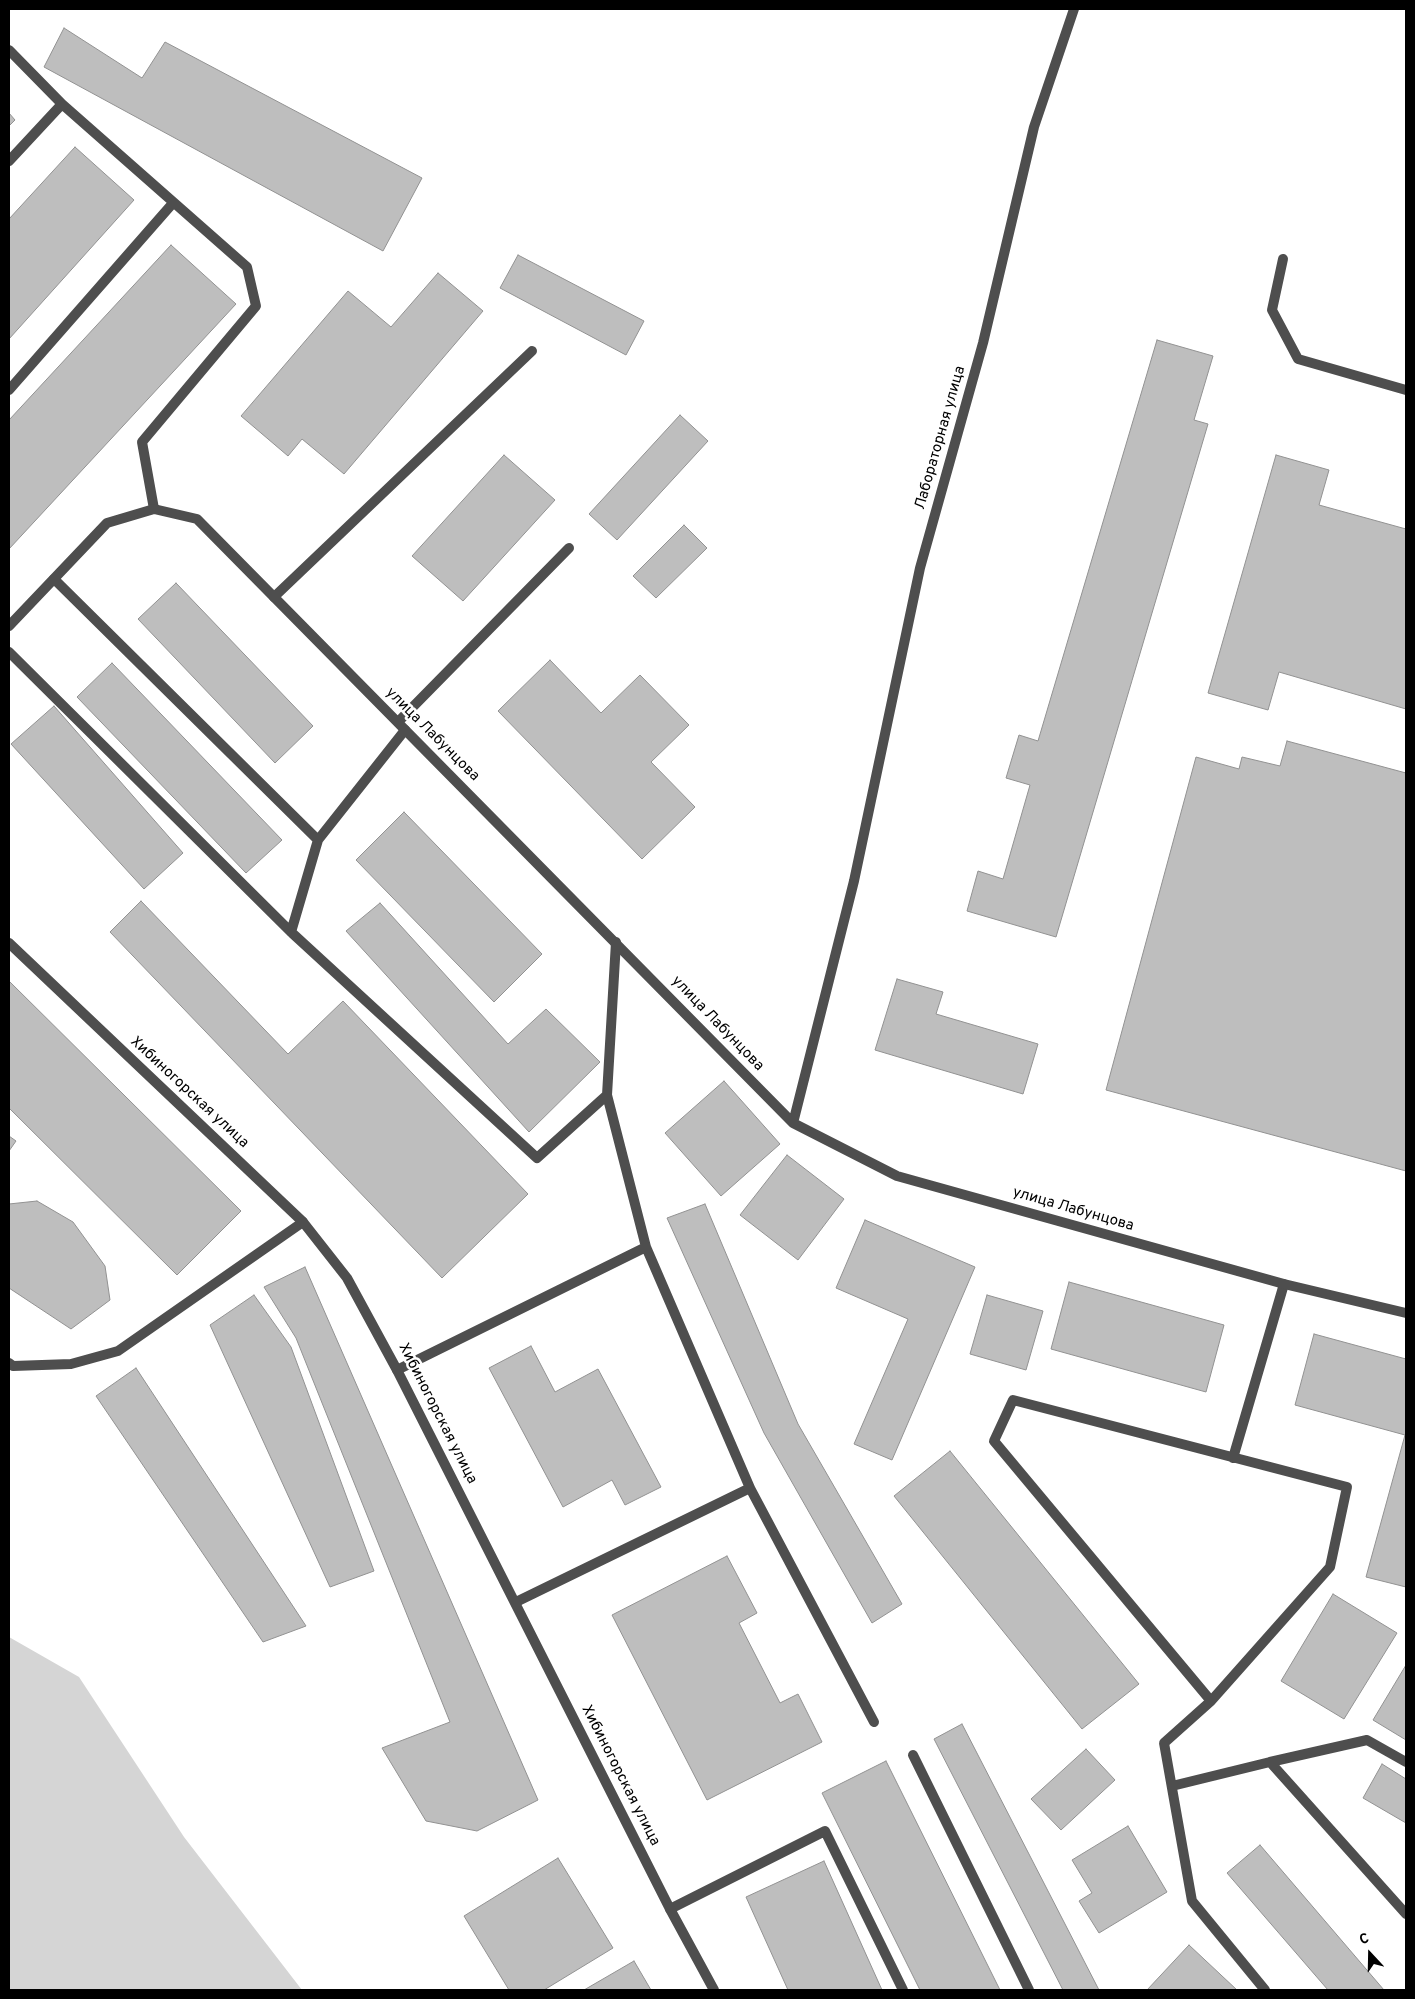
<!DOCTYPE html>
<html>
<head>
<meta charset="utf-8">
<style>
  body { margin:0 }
  #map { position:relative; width:1415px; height:1999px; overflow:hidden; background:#fff; font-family:Overpass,sans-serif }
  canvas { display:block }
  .frame { position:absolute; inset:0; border:10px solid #000; pointer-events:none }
  .north { position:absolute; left:1345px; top:1929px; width:50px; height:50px; -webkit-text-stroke:4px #fff; paint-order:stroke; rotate:339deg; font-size:14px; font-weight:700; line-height:20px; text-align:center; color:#000 }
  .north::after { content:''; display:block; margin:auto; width:18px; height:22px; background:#000; clip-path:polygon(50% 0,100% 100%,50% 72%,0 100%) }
</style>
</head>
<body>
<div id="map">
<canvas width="1415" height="1999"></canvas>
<div class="frame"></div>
<div class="north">С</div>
</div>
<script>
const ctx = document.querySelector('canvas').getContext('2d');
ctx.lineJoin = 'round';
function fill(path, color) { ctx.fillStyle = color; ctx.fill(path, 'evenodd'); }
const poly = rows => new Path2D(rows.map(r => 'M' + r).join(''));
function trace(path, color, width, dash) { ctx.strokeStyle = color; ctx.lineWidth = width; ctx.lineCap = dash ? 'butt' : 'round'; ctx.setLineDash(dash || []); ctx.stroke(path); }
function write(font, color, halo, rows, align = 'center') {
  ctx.font = font + ' Overpass,sans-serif'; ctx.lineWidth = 5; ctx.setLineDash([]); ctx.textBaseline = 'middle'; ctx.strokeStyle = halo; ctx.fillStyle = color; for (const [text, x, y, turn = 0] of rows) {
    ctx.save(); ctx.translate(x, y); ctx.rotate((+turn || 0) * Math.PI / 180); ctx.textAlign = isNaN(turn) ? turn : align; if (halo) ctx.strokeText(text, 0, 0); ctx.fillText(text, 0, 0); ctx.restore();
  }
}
const green = poly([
  [9,1637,79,1677,184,1837,302,1990,9,1990]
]);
const building = poly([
  [64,28,142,78,165,42,422,178,383,251,44,67,64,28],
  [9,113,15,120,9,126,9,113],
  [75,147,134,200,9,339,9,219,75,147],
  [171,245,236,304,9,549,9,420,171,245],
  [518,255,644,321,626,355,500,288,518,255],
  [438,273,483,311,344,474,302,439,288,456,241,416,348,291,391,327,438,273],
  [1157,340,1213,356,1194,420,1208,424,1056,937,967,911,978,871,1003,879,1030,785,1006,778,1019,735,1038,741,1157,340],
  [680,415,708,441,617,540,589,514,680,415],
  [504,455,555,500,463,601,412,556,504,455],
  [1276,455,1329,470,1319,505,1406,529,1406,709,1279,672,1268,710,1208,693,1276,455],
  [684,525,707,548,656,598,633,576,684,525],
  [176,583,313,726,275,763,138,619,176,583],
  [550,660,601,713,640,675,689,725,651,762,695,807,642,859,498,711,550,660],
  [112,663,282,840,246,873,77,697,112,663],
  [54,706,183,853,144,889,11,744,54,706],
  [1287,741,1406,773,1406,1171,1106,1090,1196,757,1239,769,1242,757,1280,766,1287,741],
  [404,812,542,954,494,1002,356,860,404,812],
  [141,901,288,1054,343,1001,528,1194,442,1278,110,932,141,901],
  [380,903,508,1044,546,1009,600,1062,529,1132,346,931,380,903],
  [897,979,943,992,936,1014,1038,1044,1023,1094,875,1050,897,979],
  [9,981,241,1211,177,1275,9,1108,9,981],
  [724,1081,780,1144,721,1196,665,1133,724,1081],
  [9,1136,16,1141,9,1151,9,1136],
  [787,1155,844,1199,798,1260,740,1215,787,1155],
  [37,1201,73,1222,105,1266,110,1300,71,1329,9,1288,9,1204,37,1201],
  [705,1204,798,1424,902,1604,872,1623,764,1433,667,1218,705,1204],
  [865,1220,975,1267,892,1460,854,1444,908,1319,836,1288,865,1220],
  [305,1267,538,1800,477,1831,426,1821,382,1748,450,1722,296,1338,264,1287,305,1267],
  [1069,1282,1224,1325,1206,1392,1051,1349,1069,1282],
  [254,1295,291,1347,374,1571,330,1587,210,1325,254,1295],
  [987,1295,1043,1311,1026,1370,970,1354,987,1295],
  [1314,1334,1406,1359,1406,1587,1366,1577,1405,1435,1295,1405,1314,1334],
  [531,1346,555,1392,598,1369,661,1487,625,1505,612,1480,563,1507,489,1368,531,1346],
  [136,1368,306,1626,263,1642,96,1396,136,1368],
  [950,1451,1139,1684,1082,1729,894,1496,950,1451],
  [727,1556,757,1613,739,1623,780,1703,798,1694,822,1742,707,1800,612,1615,727,1556],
  [1333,1594,1397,1633,1344,1719,1281,1681,1333,1594],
  [1406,1665,1406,1740,1373,1720,1406,1665],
  [962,1724,1099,1990,1063,1990,934,1739,962,1724],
  [1086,1749,1115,1780,1061,1830,1031,1799,1086,1749],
  [886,1761,1000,1990,920,1990,822,1793,886,1761],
  [1382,1764,1406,1779,1406,1823,1363,1798,1382,1764],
  [1128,1826,1167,1892,1099,1933,1079,1901,1092,1893,1072,1860,1128,1826],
  [1260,1845,1384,1990,1328,1990,1227,1873,1260,1845],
  [558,1858,613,1948,544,1990,509,1990,464,1916,558,1858],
  [824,1861,882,1990,788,1990,746,1897,824,1861],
  [1189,1945,1237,1990,1147,1990,1189,1945],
  [634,1961,651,1990,584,1990,634,1961]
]);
const lane = poly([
  [9,50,62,104],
  [9,161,62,104,247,267,256,306,142,442,154,509],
  [1283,259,1272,310,1298,359,1406,390],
  [9,390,173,203],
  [54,579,318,840],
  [274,597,532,351],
  [9,652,291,932,537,1158,607,1095],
  [398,722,569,548],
  [291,932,318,840,405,730],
  [9,1363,13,1366,71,1364,118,1351,303,1222],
  [397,1370,646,1247,607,1095,616,942],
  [1233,1458,1284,1284],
  [750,1488,874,1722],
  [516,1602,750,1488,646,1247],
  [1211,1701,994,1441,1013,1400,1347,1487,1330,1567,1211,1701,1164,1743,1192,1901,1265,1990],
  [913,1755,1029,1990],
  [1270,1762,1367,1740,1406,1762],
  [1172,1786,1270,1762,1406,1914],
  [670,1909,825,1831,903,1990]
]);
const street = poly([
  [9,626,107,523,154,509,197,519,793,1123,897,1176,1284,1284,1406,1313],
  [9,943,303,1222,347,1278,397,1370,670,1909,714,1990],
  [793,1123,854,881,920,568,983,343,1034,127,1074,9]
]);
const streetNames = [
  ["Лабораторная улица",941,438,-74],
  ["улица Лабунцова",432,735,45],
  ["улица Лабунцова",717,1024,46],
  ["Хибиногорская улица",189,1093,43],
  ["улица Лабунцова",1073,1210,16],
  ["Хибиногорская улица",437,1414,63],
  ["Хибиногорская улица",620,1776,63]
];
fill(green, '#d5d5d5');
fill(building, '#bebebe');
trace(building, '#929292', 1);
trace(lane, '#4e4e4e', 10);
trace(street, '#4e4e4e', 10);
write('15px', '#000', '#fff', streetNames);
</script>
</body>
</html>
